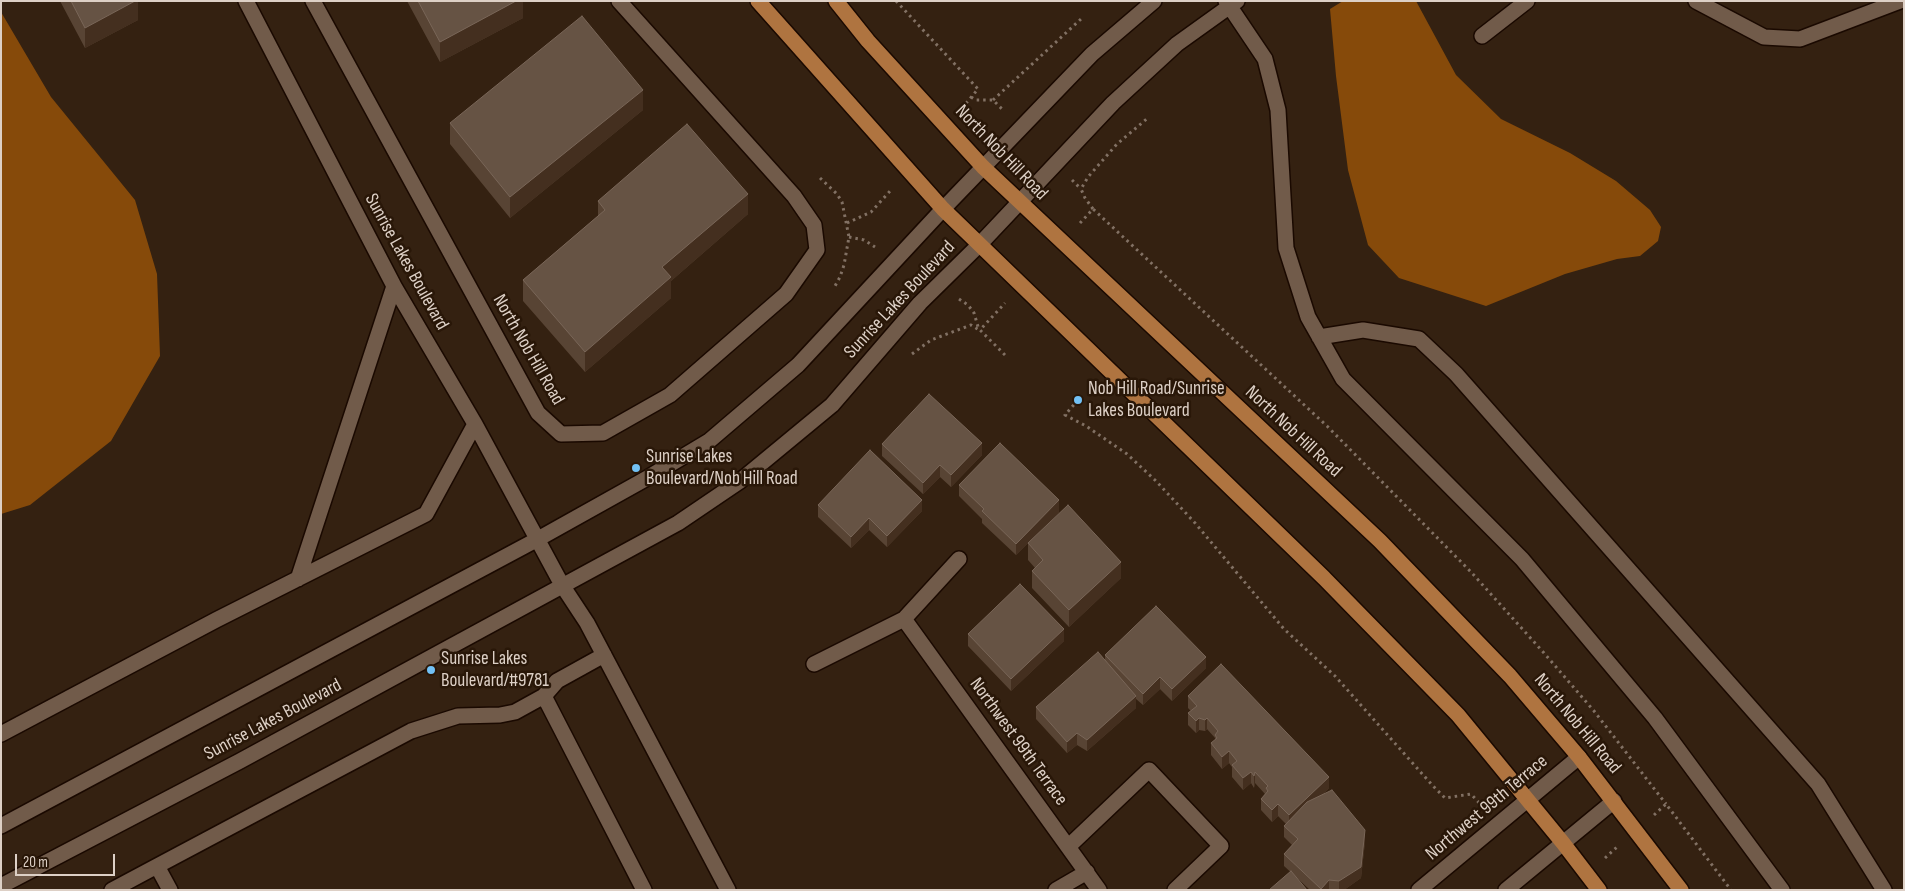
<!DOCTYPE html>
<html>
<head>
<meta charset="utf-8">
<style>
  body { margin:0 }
  #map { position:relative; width:1905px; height:891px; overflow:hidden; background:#342111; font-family:"Sofia Sans Condensed",sans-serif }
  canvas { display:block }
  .frame { position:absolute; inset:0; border:2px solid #ddd0c6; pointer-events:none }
  .scale { position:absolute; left:15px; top:854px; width:100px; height:22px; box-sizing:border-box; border:2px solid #ddd0c6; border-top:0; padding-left:6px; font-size:15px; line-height:18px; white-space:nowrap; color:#ddd0c6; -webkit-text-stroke:4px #291708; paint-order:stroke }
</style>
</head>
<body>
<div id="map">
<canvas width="1905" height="891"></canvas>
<div class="frame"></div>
<div class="scale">20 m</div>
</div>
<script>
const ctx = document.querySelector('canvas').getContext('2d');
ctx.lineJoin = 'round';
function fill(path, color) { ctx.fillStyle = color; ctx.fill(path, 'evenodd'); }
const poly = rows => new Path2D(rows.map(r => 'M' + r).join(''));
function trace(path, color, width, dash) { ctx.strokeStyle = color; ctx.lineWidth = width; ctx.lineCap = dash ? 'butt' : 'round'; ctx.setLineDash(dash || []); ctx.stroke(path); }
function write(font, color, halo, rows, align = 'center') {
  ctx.font = font + ' "Sofia Sans Condensed",sans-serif'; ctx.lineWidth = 5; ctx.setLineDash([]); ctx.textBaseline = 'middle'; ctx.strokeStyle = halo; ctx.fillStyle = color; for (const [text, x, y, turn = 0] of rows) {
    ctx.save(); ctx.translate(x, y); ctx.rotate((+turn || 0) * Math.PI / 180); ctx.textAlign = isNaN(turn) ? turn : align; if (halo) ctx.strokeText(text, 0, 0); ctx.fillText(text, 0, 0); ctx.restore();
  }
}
const water = poly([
  [1343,1,1416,1,1456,75,1501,119,1570,153,1616,181,1650,210,1661,227,1658,241,1640,256,1617,259,1565,274,1486,306,1399,278,1368,245,1348,170,1336,76,1330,9],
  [1,12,51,97,135,200,157,274,160,356,111,441,30,505,1,514]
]);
const path = poly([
  [896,1,978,89,963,107],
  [971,97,976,100,993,100,1003,110],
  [993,100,1081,19],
  [820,178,837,194,842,202,849,237,844,265,840,277,835,286],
  [1072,180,1081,189],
  [1093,209,1085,198,1081,189,1088,177,1117,144,1149,117],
  [847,223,871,212,891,190],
  [1080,223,1093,209,1328,427,1471,572,1544,653,1594,711,1666,804],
  [849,237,864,240,875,247],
  [959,299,968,305,974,313,979,330],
  [912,354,931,340,971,325,979,330],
  [1005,355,980,330,1005,303],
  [1078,400,1065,415,1086,426,1127,454,1156,481,1195,523,1284,629,1335,676,1433,786,1445,798,1471,794,1482,806],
  [1654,815,1666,804,1731,890],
  [1605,858,1617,847]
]);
const minor = poly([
  [246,1,394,286,475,424,562,585,587,623,728,890],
  [313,1,538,413,561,434,603,433,670,395,786,294,817,250,814,225,794,196,619,1],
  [1226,1,1265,59,1278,110,1286,248,1308,317,1343,379,1522,559,1655,718,1782,890],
  [1696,1,1764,37,1800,39,1900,1],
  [1482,36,1527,1],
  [1319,337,1363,330,1419,339,1456,374,1818,784,1884,890],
  [298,579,394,286],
  [904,619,1099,890],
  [814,664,904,619,959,559],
  [544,696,557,681,604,655],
  [1,734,216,620,426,514,475,424],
  [1,826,538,539,649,477,709,441,798,365,943,209,1092,54,1154,1],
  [1069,846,1149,770,1221,846,1175,890],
  [157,866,411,731,458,716,500,715,515,712,544,696,644,890],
  [1,886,240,761,678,523,740,481,832,405,920,303,980,244,1113,103,1177,44,1237,1],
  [112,890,157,866,170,890],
  [1056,890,1087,872],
  [1419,890,1579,757],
  [1506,890,1614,801]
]);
const major = poly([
  [758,1,943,209,1324,578,1458,715,1563,843,1599,890],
  [836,1,868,41,983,167,1380,541,1510,676,1579,757,1681,890]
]);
const wall = poly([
  [60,1,138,1,138,20,85,48],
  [407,1,523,1,523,18,440,62],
  [643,110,510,218,450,144,450,123],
  [598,201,748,214,671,281,671,298,585,372,523,301,523,280,598,216],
  [882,444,982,455,951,487,940,477,923,494,882,456],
  [959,485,1059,512,1016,555,982,523,982,519,959,496],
  [818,505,922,511,887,547,869,530,851,548,818,517],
  [1028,543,1121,578,1069,627,1032,588,1032,571,1035,568,1028,560],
  [968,634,1064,641,1011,691,968,646],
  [1105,655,1206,668,1172,701,1160,689,1143,705,1136,699,1136,708,1087,751,1077,745,1067,753,1036,719,1036,707,1105,660],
  [1188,696,1329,788,1323,794,1365,842,1361,878,1344,890,1310,890,1284,866,1284,854,1292,845,1284,837,1284,826,1286,824,1278,816,1272,822,1261,810,1261,799,1265,794,1255,783,1254,788,1251,783,1243,790,1232,777,1232,767,1229,763,1222,769,1211,755,1211,743,1215,740,1215,738,1207,729,1205,731,1199,730,1196,733,1188,725,1188,713,1191,711,1188,708]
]);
const shadedWall = poly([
  [130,1,138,1,138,20,85,48,85,28],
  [516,1,523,1,523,18,440,62,440,42],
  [643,90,643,110,510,218,510,197],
  [748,194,748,214,671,281,671,298,585,372,585,352,662,267],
  [982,443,982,455,951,487,951,475],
  [940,465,940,477,923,494,923,483],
  [922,500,922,511,887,547,887,536],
  [1059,500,1059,512,1016,555,1016,544],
  [869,518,869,530,851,548,851,537],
  [1121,562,1121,578,1069,627,1069,610],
  [1064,629,1064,641,1011,691,1011,679],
  [1206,657,1206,668,1172,701,1172,689],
  [1160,677,1160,689,1143,705,1143,694],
  [1136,696,1136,708,1087,751,1087,740],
  [1199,718,1199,730,1196,733,1196,721],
  [1207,718,1207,729,1205,731,1205,720],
  [1077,733,1077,745,1067,753,1067,742],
  [1229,751,1229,763,1222,769,1222,757],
  [1251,772,1251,783,1243,790,1243,778],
  [1255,772,1255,783,1254,788,1254,776],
  [1329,777,1329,788,1289,827,1289,815],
  [1278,804,1278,816,1272,822,1272,810],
  [1365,830,1365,842,1361,878,1344,890,1339,890,1339,881],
  [1329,880,1329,890,1321,890,1321,889]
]);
const building = poly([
  [71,1,135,1,85,28,71,1],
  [418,1,516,1,440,42,418,1],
  [582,16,643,90,510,197,450,123,582,16],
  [687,124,748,194,662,267,671,277,585,352,523,280,605,210,598,201,687,124],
  [929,394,982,443,951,475,940,465,923,483,882,444,929,394],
  [1000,443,1059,500,1016,544,982,511,984,509,959,485,1000,443],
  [870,450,922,500,887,536,869,518,851,537,818,505,870,450],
  [1068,505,1121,562,1069,610,1032,571,1043,560,1028,543,1068,505],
  [1020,584,1064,629,1011,679,968,634,1020,584],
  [1156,606,1206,657,1172,689,1160,677,1143,694,1105,655,1156,606],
  [1098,652,1136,696,1087,740,1077,733,1067,742,1036,707,1098,652],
  [1221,664,1329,777,1289,815,1278,804,1272,810,1261,799,1268,791,1266,788,1268,786,1255,772,1254,776,1251,772,1243,778,1232,765,1237,761,1229,751,1222,757,1211,743,1217,738,1215,735,1218,731,1207,718,1205,720,1199,718,1196,721,1188,713,1197,706,1188,696,1221,664],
  [1332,790,1365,830,1361,867,1339,881,1329,880,1321,889,1284,854,1298,839,1284,826,1307,802,1332,790],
  [1291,871,1307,890,1269,890,1291,871]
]);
const markers = [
  [1078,400,5,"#72c1f5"],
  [636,468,5,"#72c1f5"],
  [431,670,5,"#72c1f5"]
];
const streetNames = [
  ["North Nob Hill Road",1001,153,46],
  ["Sunrise Lakes Boulevard",406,262,61],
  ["Sunrise Lakes Boulevard",900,300,-47],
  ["North Nob Hill Road",528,350,60],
  ["North Nob Hill Road",1293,432,43],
  ["Sunrise Lakes Boulevard",273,720,-28],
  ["North Nob Hill Road",1577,724,50],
  ["Northwest 99th Terrace",1018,742,54],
  ["Northwest 99th Terrace",1487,808,-40]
];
const poiNames = [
  ["Nob Hill Road/Sunrise",1088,389],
  ["Lakes Boulevard",1088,411],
  ["Sunrise Lakes",646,457],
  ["Boulevard/Nob Hill Road",646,479],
  ["Sunrise Lakes",441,659],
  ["Boulevard/#9781",441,681]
];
fill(water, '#864a0a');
trace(minor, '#1a0900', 18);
trace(major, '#1a0900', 18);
trace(path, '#827164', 3, [2.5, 4]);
trace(minor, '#715b4a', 15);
trace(major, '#af7440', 15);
fill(wall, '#584434');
fill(shadedWall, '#442f1f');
fill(building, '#665344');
trace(building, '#796658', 1);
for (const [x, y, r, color] of markers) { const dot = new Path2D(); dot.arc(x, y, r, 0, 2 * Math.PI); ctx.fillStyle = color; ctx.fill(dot); trace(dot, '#291708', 2); }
write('19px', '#ddd0c6', '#291708', streetNames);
write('19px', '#ddd0c6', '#291708', poiNames, 'left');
</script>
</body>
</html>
